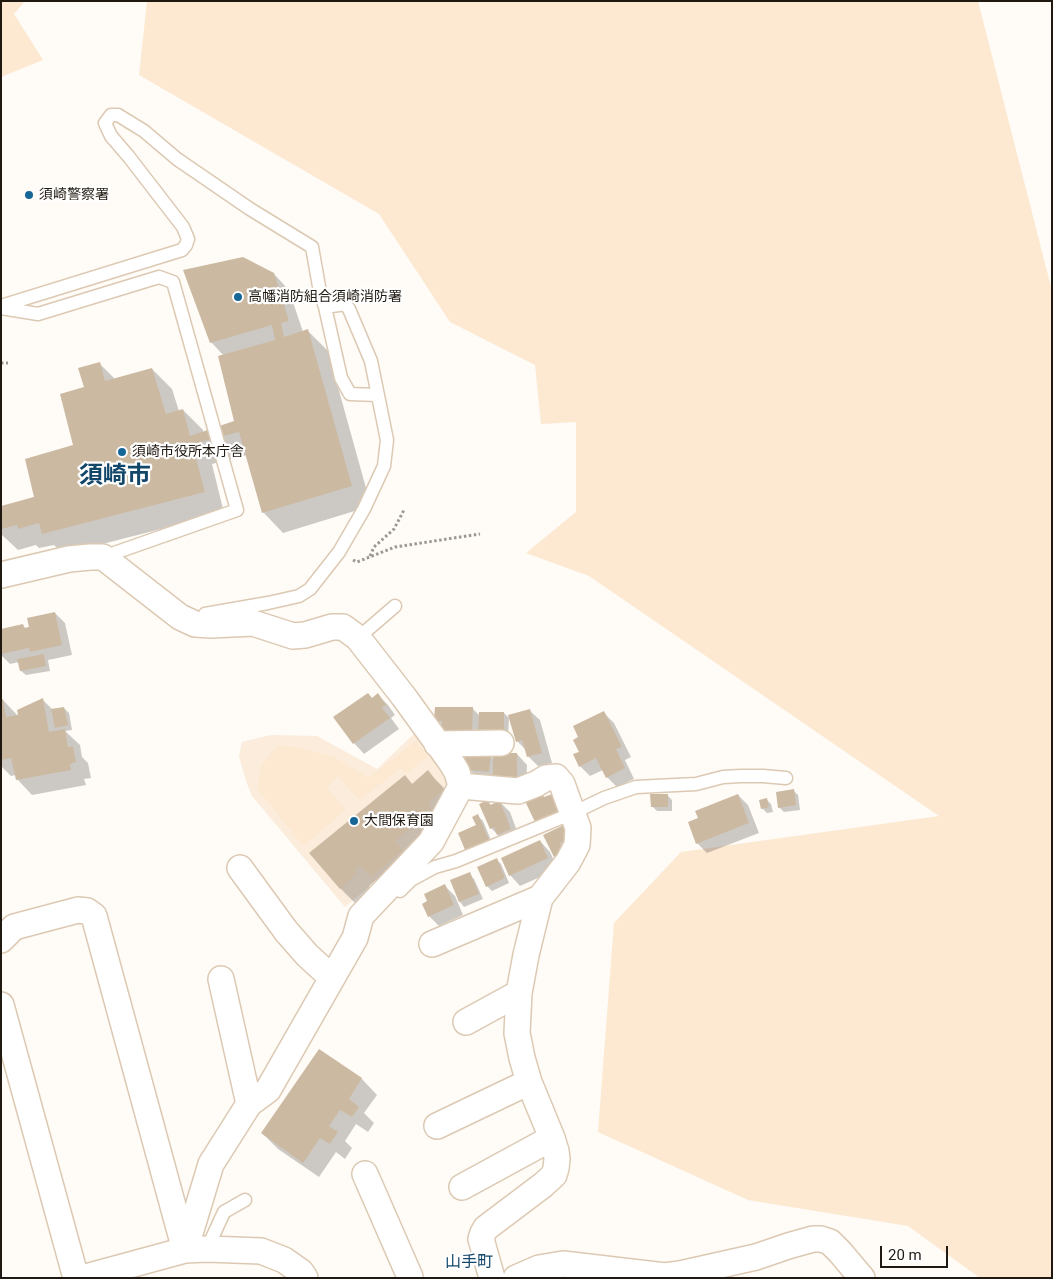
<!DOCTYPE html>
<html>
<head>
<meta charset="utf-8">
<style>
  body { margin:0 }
  #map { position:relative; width:1053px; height:1279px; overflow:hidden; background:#fffbf6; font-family:Roboto,sans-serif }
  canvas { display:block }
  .frame { position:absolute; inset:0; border:2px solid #201911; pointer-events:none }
  .scale { position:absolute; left:880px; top:1246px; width:68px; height:22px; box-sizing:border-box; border:2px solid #201911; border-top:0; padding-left:6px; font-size:15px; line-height:18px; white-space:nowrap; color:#201911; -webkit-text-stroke:4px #fff; paint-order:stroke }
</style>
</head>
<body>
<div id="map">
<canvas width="1053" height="1279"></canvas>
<div class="frame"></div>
<div class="scale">20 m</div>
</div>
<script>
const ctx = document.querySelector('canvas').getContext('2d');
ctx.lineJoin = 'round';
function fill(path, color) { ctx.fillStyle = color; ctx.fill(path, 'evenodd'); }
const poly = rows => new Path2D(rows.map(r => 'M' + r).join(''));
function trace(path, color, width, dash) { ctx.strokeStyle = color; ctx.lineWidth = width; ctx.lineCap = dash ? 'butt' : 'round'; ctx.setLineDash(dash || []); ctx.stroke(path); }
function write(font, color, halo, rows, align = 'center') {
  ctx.font = font + ' Roboto,"Noto Sans JP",sans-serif'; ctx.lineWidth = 4.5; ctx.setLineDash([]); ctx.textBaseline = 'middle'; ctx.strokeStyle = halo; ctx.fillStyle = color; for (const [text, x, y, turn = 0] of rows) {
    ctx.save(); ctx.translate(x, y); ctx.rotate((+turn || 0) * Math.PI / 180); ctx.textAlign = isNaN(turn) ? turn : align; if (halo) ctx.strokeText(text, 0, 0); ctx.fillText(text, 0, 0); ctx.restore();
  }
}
const built = poly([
  [417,731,452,783,424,841,345,907,252,796,246,781,239,756,242,742,271,735,317,736,377,769]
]);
const green = poly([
  [1,1,25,1,14,14,43,60,1,77],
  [147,1,978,1,1052,291,1052,1278,980,1278,908,1226,748,1200,598,1132,614,923,681,852,939,816,589,576,526,553,576,512,576,422,541,424,535,365,450,322,379,214,139,75],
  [416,741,428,757,406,773,400,768,360,800,338,776,327,788,346,810,303,846,257,788,262,765,277,746,297,747,336,758,369,778]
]);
const shadow = poly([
  [274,274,289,290,303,332,308,331,328,351,371,506,283,533,263,512,247,455,212,464,224,513,63,554,54,545,39,548,36,545,18,550,1,534,1,507,35,497,75,446,85,388,99,363,115,379,152,369,172,389,179,411,183,410,203,430,203,433,236,422,224,356,211,342],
  [55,613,65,623,72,655,48,660,50,671,26,675,21,671,19,662,10,664,1,655,1,630,23,625,26,629],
  [378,695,388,705,395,715,391,718,399,729,364,754,354,743,372,699],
  [42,699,53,710,64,708,69,713,72,730,65,731,80,745,82,757,88,763,91,778,84,779,86,785,32,795,17,779,16,775,11,776,1,766,1,701,3,700,19,717],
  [472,708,480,716,504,713,509,718,508,738,443,728,436,720],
  [529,710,540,720,552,763,538,766,528,756,526,750,517,741],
  [604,713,614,723,631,757,625,760,634,779,617,787,607,777,603,770,590,776,580,766,581,752],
  [517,754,527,765,526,790,494,776,475,775,459,760,490,755,495,760],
  [428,772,443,787,457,806,387,891,376,880,369,886,372,889,356,904,340,888,405,777,413,785],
  [793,790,798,795,800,810,784,812,779,807],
  [667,795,672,800,672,811,657,811,652,806],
  [738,795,748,805,759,833,707,853,697,843,699,819],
  [766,799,771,804,773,812,767,813,762,808],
  [488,802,492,806,500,802,510,812,520,839,501,838,491,828],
  [478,816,483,821,493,845,471,854,467,849,459,834,477,826],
  [569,831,560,861,555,857,545,836],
  [540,841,550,852,558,869,520,886,510,875],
  [496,859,501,864,509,883,492,891,487,886],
  [469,874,474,879,483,899,464,907,460,902],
  [445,886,455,896,463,915,439,926,429,916],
  [319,1050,362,1079,377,1095,364,1113,374,1123,368,1132,356,1124,345,1141,352,1148,345,1159,336,1152,319,1177,278,1149,262,1133]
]);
const building = poly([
  [243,257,274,273,289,321,281,323,284,337,308,329,352,486,262,513,239,432,192,444,205,492,42,534,39,523,18,529,17,525,1,529,1,506,34,497,25,459,73,445,60,394,84,387,78,368,100,362,105,381,152,368,166,414,183,409,190,436,234,421,218,356,275,340,272,325,210,343,183,270],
  [55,612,62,645,30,652,29,648,1,654,1,629,23,624,24,628,29,627,27,618],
  [44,654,46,666,20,671,17,659],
  [368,693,372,698,378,693,386,705,382,708,390,718,353,744,333,717],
  [43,698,49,732,65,729,68,747,73,746,76,762,70,764,71,770,16,780,11,758,1,760,1,699,3,699,6,717,18,715,17,710],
  [64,707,68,725,55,728,51,709],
  [435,707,473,707,472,732,442,732,442,721,434,721],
  [530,709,542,753,527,757,522,740,516,742,508,715],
  [604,711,622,747,616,749,625,768,606,778,596,758,579,767,573,754,579,752,573,740,578,737,573,726],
  [479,712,504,712,504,734,478,734],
  [459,752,491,754,489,772,469,770],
  [493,753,517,753,517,780,493,780],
  [428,770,443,790,428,803,432,809,395,841,403,850,371,877,360,865,354,870,357,873,340,889,309,853,405,775,412,784],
  [794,789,796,805,778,808,776,792],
  [555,793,563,810,535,822,525,801,542,794,544,797],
  [650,794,668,794,668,807,651,807],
  [738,794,749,823,696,844,688,822,698,818,695,811],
  [767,798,769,807,761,809,759,800],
  [488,800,490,805,500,801,511,829,497,835,494,827,490,829,479,804],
  [478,814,489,840,465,850,458,833,476,825,472,817],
  [564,825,571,838,560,843,564,852,554,857,543,835],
  [540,840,548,858,509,876,501,858],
  [497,858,505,878,486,887,477,867],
  [470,872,479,894,459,902,450,880],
  [445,884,454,905,428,917,422,904,427,901,424,894],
  [319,1049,362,1078,349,1099,359,1107,352,1117,340,1110,329,1126,338,1132,330,1144,320,1138,303,1163,261,1133]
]);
const path = poly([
  [1,363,8,363],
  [370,556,374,547,394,529,404,510],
  [353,560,357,562,395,547,480,534]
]);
const service = poly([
  [1,306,182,250,186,245,188,239,183,227,129,157,111,136,105,123,111,115,118,115,144,131,177,159,250,209,312,247,320,292,325,307,341,378,350,394,378,395],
  [1,308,38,314,159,277,173,282,237,510,103,557],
  [205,614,268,603,299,596,310,589,339,552,364,509,384,466,387,440,371,361,349,309,345,304,325,307],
  [358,638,395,606],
  [400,891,411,880,435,867,456,861,573,813,604,798,636,787,696,784,723,777,741,776,763,776,786,778],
  [207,1249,224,1212,245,1200]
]);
const minor = poly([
  [1,575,69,559,90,557,103,557,180,617,195,624,211,625,253,623,293,636,305,635,332,627,343,627,358,638,404,697,451,762,457,772,461,786,431,842,361,916,355,938,268,1090,249,1104,211,1164,185,1250],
  [437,744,501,743],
  [461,786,518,791,536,784,546,778,556,777,562,784,578,828,577,845,568,862,540,898,526,955,519,993,517,1033,522,1058,529,1082,552,1138,556,1151,557,1159,556,1168,554,1175,543,1185,486,1228,483,1233,481,1239,492,1278],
  [240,868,286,931,307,955,332,978],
  [1,940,14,927,78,910,87,911,94,916,185,1250],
  [432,944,540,898],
  [221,979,249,1104],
  [1,1005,76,1278],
  [466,1022,519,993],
  [437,1126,529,1082],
  [365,1174,410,1277,409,1278],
  [462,1187,552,1138],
  [82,1278,185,1250,207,1249,261,1251,284,1260,301,1272,305,1278],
  [516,1278,539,1268,563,1264,665,1276,680,1274,756,1257,788,1246,813,1239,821,1239,830,1242,840,1252,862,1278]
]);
const markers = [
  [29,195,5,"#176698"],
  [238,297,5,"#176698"],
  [122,452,5,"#176698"],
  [354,821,5,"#176698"]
];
const poiNames = [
  ["須崎警察署",39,195],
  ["高幡消防組合須崎消防署",248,297],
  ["須崎市役所本庁舎",132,452],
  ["大間保育園",364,821]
];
const quarterNames = [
  ["山手町",469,1263]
];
const townNames = [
  ["須崎市",115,477]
];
fill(built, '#fbecdb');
fill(green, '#fde9d1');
fill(shadow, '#0003');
fill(building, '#cbb9a2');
trace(service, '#dcc9b3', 15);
trace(minor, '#dcc9b3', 28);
trace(path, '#9c9791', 3, [2.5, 2.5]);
trace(service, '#fff', 12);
trace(minor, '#fff', 25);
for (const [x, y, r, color] of markers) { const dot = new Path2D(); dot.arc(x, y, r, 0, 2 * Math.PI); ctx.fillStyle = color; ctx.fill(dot); trace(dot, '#fff', 2); }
write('14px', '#201911', '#fff', poiNames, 'left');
write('16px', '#13476a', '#fff', quarterNames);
write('bold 24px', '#13476a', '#fff', townNames);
</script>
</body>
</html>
